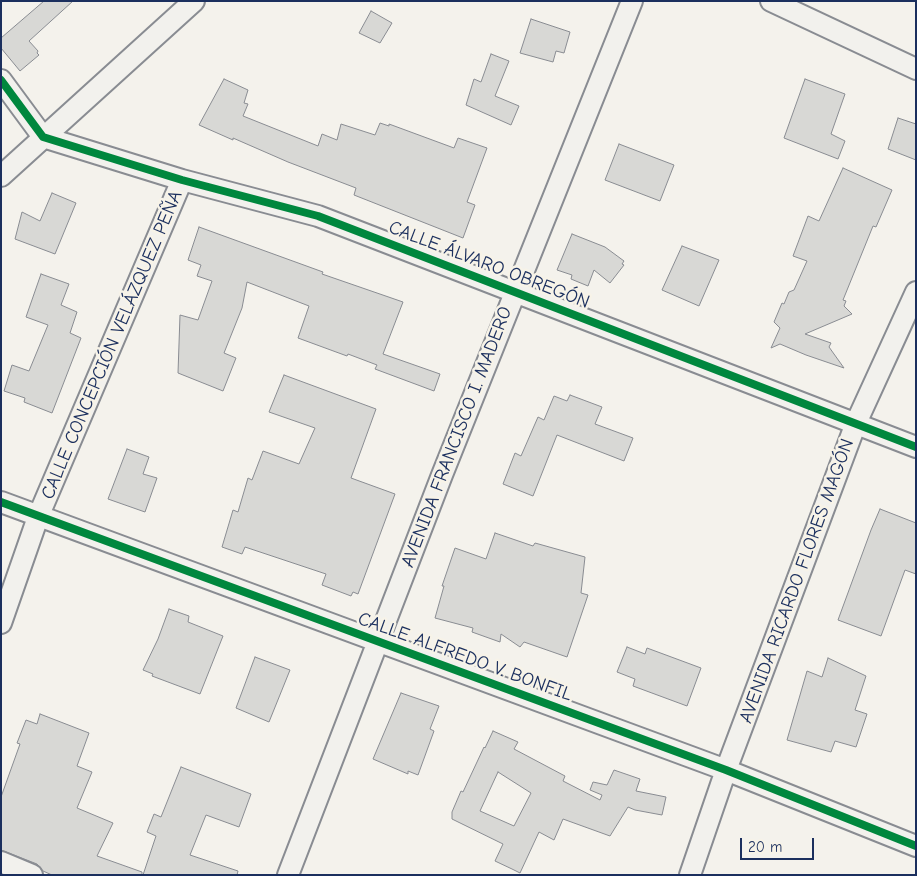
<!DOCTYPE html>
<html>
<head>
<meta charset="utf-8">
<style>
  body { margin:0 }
  #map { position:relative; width:917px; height:876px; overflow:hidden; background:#f4f2ec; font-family:"Comic Neue",sans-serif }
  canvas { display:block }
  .frame { position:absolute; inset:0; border:2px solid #1b2f5e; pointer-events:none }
  .scale { position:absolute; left:740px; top:838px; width:74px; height:22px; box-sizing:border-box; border:2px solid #1b2f5e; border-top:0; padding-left:6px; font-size:15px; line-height:18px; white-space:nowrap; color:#1b2f5e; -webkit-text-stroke:4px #f7f3e8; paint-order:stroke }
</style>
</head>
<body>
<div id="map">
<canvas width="917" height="876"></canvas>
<div class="frame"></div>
<div class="scale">20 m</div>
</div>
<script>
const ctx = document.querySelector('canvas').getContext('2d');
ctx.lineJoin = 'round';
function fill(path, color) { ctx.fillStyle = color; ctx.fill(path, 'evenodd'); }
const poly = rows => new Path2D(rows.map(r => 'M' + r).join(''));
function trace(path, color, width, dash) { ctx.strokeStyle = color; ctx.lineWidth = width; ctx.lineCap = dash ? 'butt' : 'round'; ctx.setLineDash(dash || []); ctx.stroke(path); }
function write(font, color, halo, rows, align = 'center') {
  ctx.font = font + ' "Comic Neue",sans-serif'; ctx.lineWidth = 5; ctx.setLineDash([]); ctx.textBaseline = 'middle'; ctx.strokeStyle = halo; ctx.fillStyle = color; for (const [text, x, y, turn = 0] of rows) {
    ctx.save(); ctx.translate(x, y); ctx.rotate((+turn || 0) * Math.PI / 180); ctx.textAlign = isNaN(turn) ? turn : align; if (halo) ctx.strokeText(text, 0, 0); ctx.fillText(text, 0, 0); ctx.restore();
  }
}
const building = poly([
  [44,1,73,1,29,41,38,51,37,53,39,55,20,71,1,48,1,38,44,1],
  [371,11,392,23,380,43,359,33,371,11],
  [531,19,570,32,564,53,556,51,553,62,520,53,531,19],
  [491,54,509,61,495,96,519,106,511,125,466,105,474,79,481,82,491,54],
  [224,79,248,90,244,103,248,104,243,116,318,146,322,134,337,140,341,124,375,135,380,123,389,126,389,124,454,148,458,138,487,148,467,202,475,205,463,238,354,195,356,188,288,162,233,138,233,140,199,125,224,79],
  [805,79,845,94,831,134,845,141,838,159,784,138,805,79],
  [898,118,916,124,916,160,888,149,898,118],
  [619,144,674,165,660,201,605,180,619,144],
  [843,168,892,190,876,227,873,226,843,300,846,301,844,306,852,314,805,334,831,343,829,347,844,368,806,355,780,344,771,348,780,328,774,322,782,303,784,304,789,292,794,290,807,261,793,256,808,216,819,221,843,168],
  [52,193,76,203,55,254,15,239,22,212,40,221,52,193],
  [199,227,323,272,322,274,403,302,383,354,440,374,434,391,375,369,377,365,348,354,347,356,298,338,309,306,247,282,242,308,224,353,236,358,223,391,178,373,180,315,198,320,212,281,197,276,201,265,188,260,199,227],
  [572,234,605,247,624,261,622,264,624,265,610,283,594,270,588,286,571,279,572,275,557,270,572,234],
  [682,246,719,260,699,306,662,290,682,246],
  [41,274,69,284,61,305,77,312,70,333,81,338,52,413,24,402,25,398,4,391,12,365,29,371,48,325,26,317,41,274],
  [284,375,376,409,351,478,395,494,358,594,353,592,351,596,322,585,326,574,245,547,242,554,222,547,233,510,238,512,248,478,252,480,263,451,299,464,315,428,269,412,284,375],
  [570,395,602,407,595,424,633,438,624,461,557,435,533,496,503,484,515,453,521,456,538,417,544,420,554,396,567,401,570,395],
  [127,449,149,457,143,474,157,478,145,512,108,499,127,449],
  [880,509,916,523,916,574,905,570,881,636,838,620,871,530,880,509],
  [495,533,533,546,535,543,585,557,581,593,588,595,567,657,524,642,520,647,501,634,500,642,472,632,473,628,435,618,444,586,442,586,455,548,486,559,495,533],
  [169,609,189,616,188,622,223,636,200,694,152,676,153,674,143,670,158,639,169,609],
  [627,647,645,654,647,648,701,668,687,706,633,686,635,679,617,672,627,647],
  [255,657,290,670,269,722,236,708,255,657],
  [828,658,866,676,855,710,867,714,856,747,835,741,831,752,787,740,807,671,822,677,828,658],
  [401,693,439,706,430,729,434,731,418,775,408,771,408,774,373,759,401,693],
  [40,714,89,733,77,766,92,772,77,808,113,823,97,856,142,872,142,875,52,875,43,871,37,864,1,850,1,797,20,744,17,743,26,720,37,724,40,714],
  [493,731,518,742,514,749,565,776,563,781,600,800,602,795,590,790,593,782,607,785,614,770,640,779,636,791,666,797,662,815,635,810,628,807,610,836,563,819,554,840,539,832,520,873,512,869,495,861,503,844,452,819,452,812,461,791,463,792,484,747,485,748,493,731],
  [498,772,531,793,514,826,480,811,498,772],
  [181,767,251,794,239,827,206,815,190,855,238,871,237,875,143,875,156,836,147,832,154,814,161,817,181,767]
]);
const minor = poly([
  [771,1,916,69],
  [1,80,43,137,182,180,318,216,916,447],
  [1,176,194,1],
  [1,502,726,770,916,846],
  [1,623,38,517,182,180],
  [1,862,32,875],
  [288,875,442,475,632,1],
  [690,875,726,770,856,423,916,292]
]);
const cycleway = poly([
  [1,80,43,137,182,180,318,216,916,447],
  [1,502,726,770,916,846]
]);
const streetNames = [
  ["CALLE ÁLVARO OBREGÓN",489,265,21],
  ["CALLE CONCEPCIÓN VELÁZQUEZ PEÑA",112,345,-67],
  ["AVENIDA FRANCISCO I. MADERO",457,437,-69],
  ["AVENIDA RICARDO FLORES MAGÓN",797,581,-70],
  ["CALLE ALFREDO V. BONFIL",465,657,20]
];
fill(building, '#d8d8d5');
trace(building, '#898c92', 1);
trace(minor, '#898c92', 24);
trace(minor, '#f2f1ed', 20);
trace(cycleway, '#00873e', 8);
write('19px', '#1b2f5e', '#f7f3e8', streetNames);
</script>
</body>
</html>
